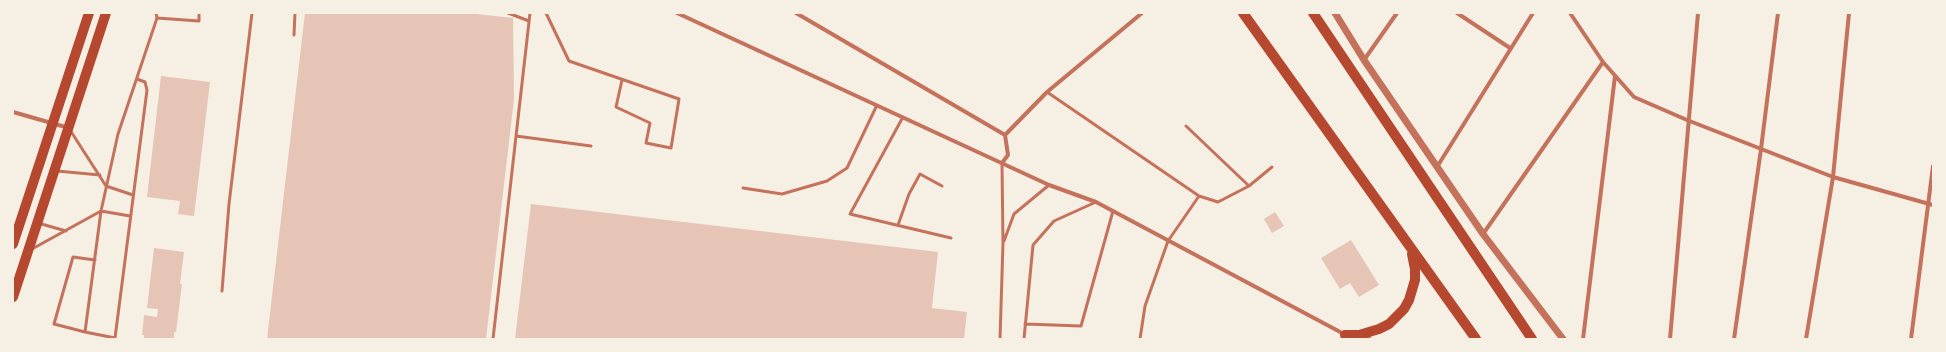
<!DOCTYPE html>
<html>
<head>
<meta charset="utf-8">
<style>
  body { margin:0 }
  #map { position:relative; width:1946px; height:352px; overflow:hidden; background:#f6efe4; font-family:Poppins,sans-serif }
  canvas { display:block }
  .frame { position:absolute; inset:0; border:14px solid #f6efe4; pointer-events:none }
</style>
</head>
<body>
<div id="map">
<canvas width="1946" height="352"></canvas>
<div class="frame"></div>
</div>
<script>
const ctx = document.querySelector('canvas').getContext('2d');
ctx.lineJoin = 'round';
function fill(path, color) { ctx.fillStyle = color; ctx.fill(path, 'evenodd'); }
const poly = rows => new Path2D(rows.map(r => 'M' + r).join(''));
function trace(path, color, width, dash) { ctx.strokeStyle = color; ctx.lineWidth = width; ctx.lineCap = dash ? 'butt' : 'round'; ctx.setLineDash(dash || []); ctx.stroke(path); }
const building = poly([
  [305,13,468,13,513,18,514,99,486,339,267,339],
  [161,76,210,82,194,216,178,214,180,201,147,197],
  [531,204,938,252,932,308,967,312,964,339,515,339],
  [1275,212,1284,226,1272,233,1264,219],
  [1351,240,1379,285,1359,297,1350,283,1340,289,1321,258],
  [154,248,184,252,180,284,182,284,176,332,174,332,174,339,144,339,144,335,142,335,144,315,157,317,158,309,147,308]
]);
const service = poly([
  [508,13,529,21],
  [546,13,569,61,679,99,671,148,646,143,650,123,616,107,622,80],
  [157,18,199,21,199,13],
  [294,35,295,13],
  [137,79,145,82,147,90,115,338,85,332,101,211,118,134,157,18,156,13],
  [1047,92,1199,196],
  [903,117,850,214,951,238],
  [1186,126,1249,186],
  [70,130,106,186,133,195],
  [516,136,591,146],
  [57,171,100,175],
  [743,188,782,194,827,181,847,168,877,105],
  [38,223,66,231],
  [898,225,909,194,920,174,942,186],
  [1004,241,1014,214,1049,185],
  [32,249,101,211,130,216],
  [222,291,229,204,252,13],
  [1025,324,1081,326,1113,211],
  [85,332,54,324,73,257,95,260],
  [493,339,530,13],
  [1000,339,1003,243,1002,163],
  [1024,339,1033,245,1054,221,1096,202],
  [1140,339,1145,306,1168,241,1199,196,1218,202,1249,186,1272,167]
]);
const minor = poly([
  [677,13,1049,185,1096,202,1344,334],
  [796,13,1005,135],
  [1457,13,1510,48],
  [1570,13,1603,62,1634,97,1687,120,1833,177,1933,205],
  [1364,60,1397,13],
  [13,112,69,128],
  [1005,135,1047,92,1142,13],
  [1002,163,1008,155,1005,135],
  [1437,167,1533,13],
  [1483,234,1603,62],
  [1360,338,1370,339],
  [1583,339,1615,76],
  [1670,339,1698,13],
  [1734,339,1761,149,1778,13],
  [1806,339,1833,177,1849,13],
  [1911,339,1933,166]
]);
const tertiary = poly([
  [1335,13,1364,60,1483,234,1563,339]
]);
const primary = poly([
  [1243,13,1476,339],
  [1313,13,1532,339],
  [13,244,89,13],
  [13,297,106,13],
  [1345,335,1359,335,1379,329,1389,324,1404,309,1409,300,1415,280,1415,269,1412,254]
]);
fill(building, '#e6c5b7');
trace(service, '#c5725c', 3);
trace(minor, '#c5725c', 4);
trace(tertiary, '#c5725c', 7);
trace(primary, '#b5482f', 10);
</script>
</body>
</html>
